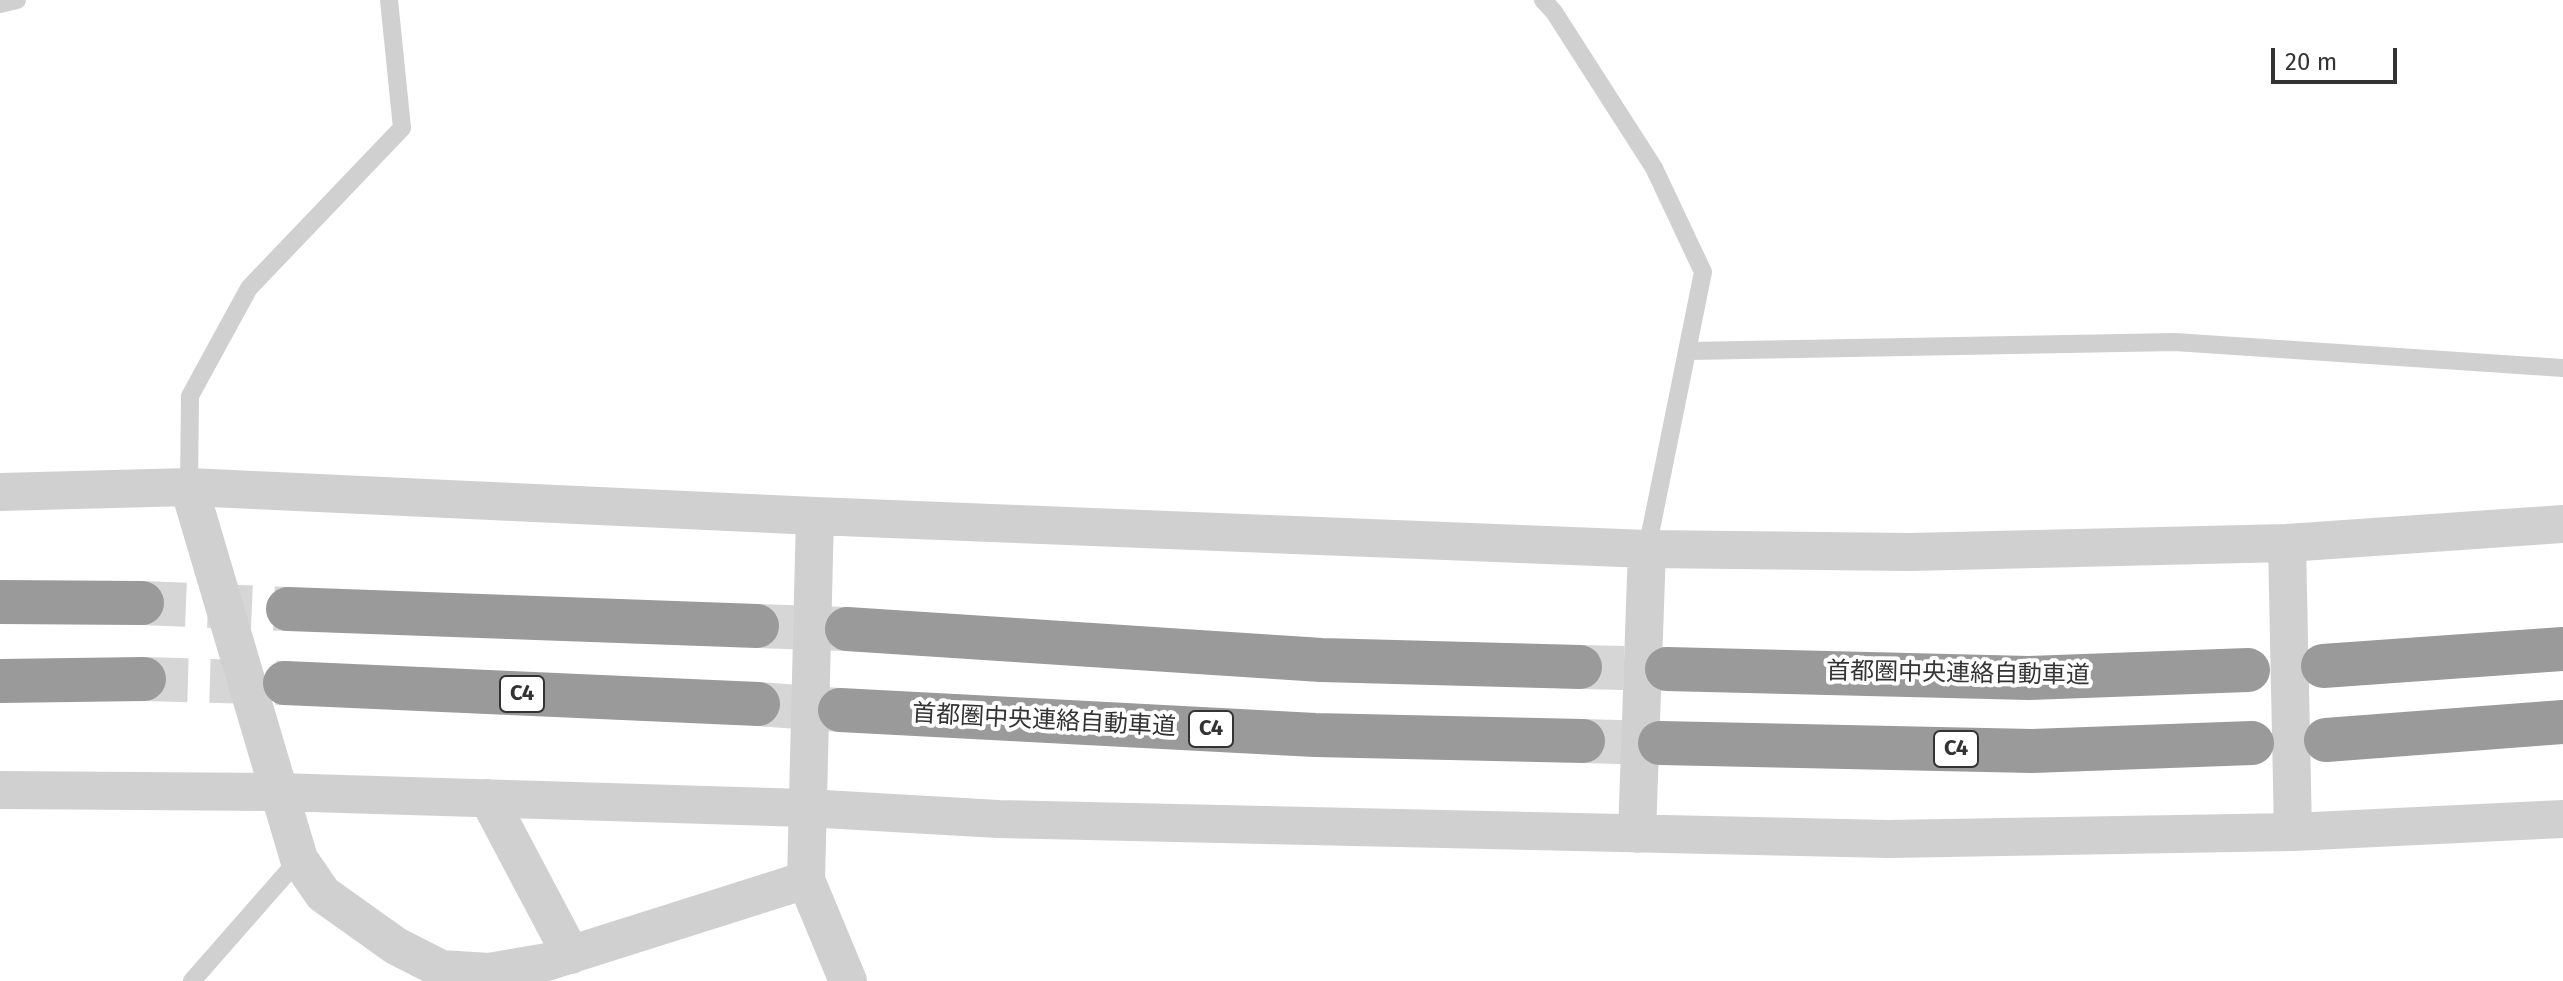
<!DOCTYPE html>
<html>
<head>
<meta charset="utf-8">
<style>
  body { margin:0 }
  #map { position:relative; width:2563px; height:981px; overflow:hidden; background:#fff; font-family:"Fira Sans",sans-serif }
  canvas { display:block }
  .scale { position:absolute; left:2271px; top:48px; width:126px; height:36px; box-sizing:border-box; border:4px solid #333; border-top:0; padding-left:10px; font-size:24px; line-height:28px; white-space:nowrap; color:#333; -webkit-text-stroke:6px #fff; paint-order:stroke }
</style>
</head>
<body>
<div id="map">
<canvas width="2563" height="981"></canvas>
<div class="scale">20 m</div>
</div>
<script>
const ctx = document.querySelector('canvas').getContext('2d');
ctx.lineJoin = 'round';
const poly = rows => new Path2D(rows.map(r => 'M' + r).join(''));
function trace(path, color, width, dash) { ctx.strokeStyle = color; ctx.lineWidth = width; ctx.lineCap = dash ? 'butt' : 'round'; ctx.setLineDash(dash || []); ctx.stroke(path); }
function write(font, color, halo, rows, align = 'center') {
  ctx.font = font + ' "Fira Sans","Noto Sans JP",sans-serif'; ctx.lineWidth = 8; ctx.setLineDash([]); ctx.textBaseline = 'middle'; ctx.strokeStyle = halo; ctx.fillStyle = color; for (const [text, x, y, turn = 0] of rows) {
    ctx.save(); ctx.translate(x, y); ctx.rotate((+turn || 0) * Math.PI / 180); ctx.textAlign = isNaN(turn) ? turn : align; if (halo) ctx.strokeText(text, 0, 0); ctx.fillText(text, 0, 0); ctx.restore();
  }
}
const motorwayTunnel = poly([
  [142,603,288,609],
  [757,626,847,629],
  [1580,667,1667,669],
  [144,679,285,683],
  [758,704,840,710],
  [1583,741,1660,743]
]);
const service = poly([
  [1543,0,1554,12,1654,168,1703,272,1647,549],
  [0,4,17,0],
  [1689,351,2175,342,2563,368],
  [189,487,190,396,249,288,402,128,389,0],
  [192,981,299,859]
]);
const minor = poly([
  [189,487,299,859,323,894,396,946,441,969,489,972,547,962,806,880],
  [0,492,189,487,815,516,1647,549,1910,552,2287,543,2563,524],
  [815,516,806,880,848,981],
  [2287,543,2293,832],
  [0,790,277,792,806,808,998,819,1888,839,2293,832,2563,819],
  [488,798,571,955],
  [1637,834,1647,549]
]);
const motorway = poly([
  [0,602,142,603],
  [288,609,757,626],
  [847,629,1321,660,1580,667],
  [2323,666,2563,649],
  [1667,669,2029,678,2248,670],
  [0,681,144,679],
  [285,683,758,704],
  [840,710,1315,735,1583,741],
  [2326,740,2563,722],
  [1660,743,2032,751,2252,743]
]);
const shields = [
  [522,694,44],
  [1211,729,44],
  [1956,749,44]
];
const shieldNames = [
  ["C4",522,694],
  ["C4",1211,729],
  ["C4",1956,749]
];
const streetNames = [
  ["首都圏中央連絡自動車道",1958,674,1],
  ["首都圏中央連絡自動車道",1044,721,3]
];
trace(motorwayTunnel, '#d6d6d6', 44, [44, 22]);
trace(service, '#d0d0d0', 18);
trace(minor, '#d0d0d0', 38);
trace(motorway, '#9a9a9a', 44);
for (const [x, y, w] of shields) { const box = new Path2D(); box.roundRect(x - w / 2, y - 18, w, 36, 6); ctx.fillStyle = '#fff'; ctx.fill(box); trace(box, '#333', 2); }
write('bold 22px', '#333', null, shieldNames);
write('24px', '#333', '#fff', streetNames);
</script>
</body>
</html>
